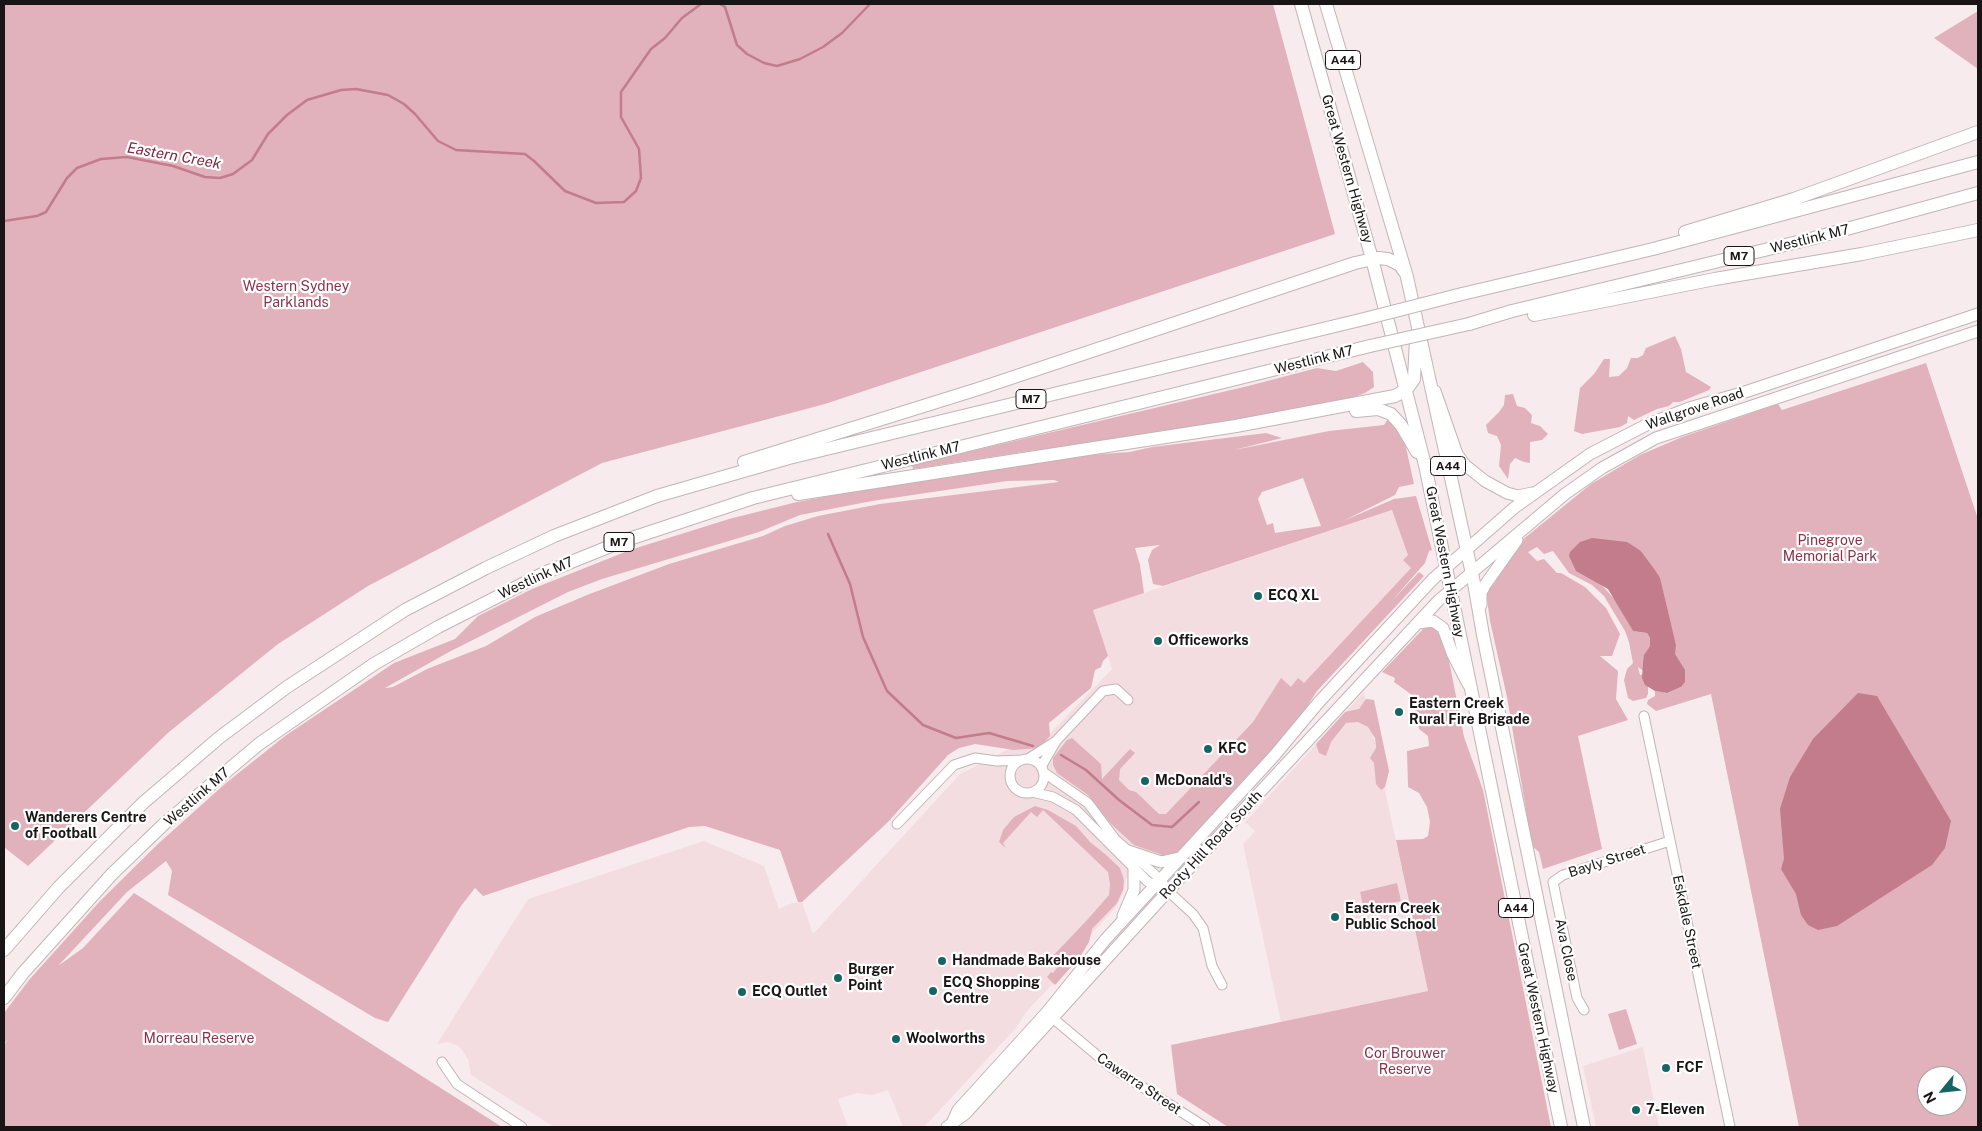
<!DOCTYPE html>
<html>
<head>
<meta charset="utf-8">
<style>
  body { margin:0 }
  #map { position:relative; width:1982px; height:1131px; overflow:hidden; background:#f8ebed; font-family:"Public Sans",sans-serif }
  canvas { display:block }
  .frame { position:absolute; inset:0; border:5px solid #191415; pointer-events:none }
  .north { position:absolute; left:1917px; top:1066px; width:50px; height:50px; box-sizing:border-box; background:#fff; border:1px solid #a3a1a1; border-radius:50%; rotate:242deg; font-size:14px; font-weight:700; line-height:20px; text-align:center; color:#191415 }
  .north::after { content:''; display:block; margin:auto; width:18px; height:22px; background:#166565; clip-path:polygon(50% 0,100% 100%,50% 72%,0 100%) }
</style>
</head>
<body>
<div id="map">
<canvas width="1982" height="1131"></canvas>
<div class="frame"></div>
<div class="north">N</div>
</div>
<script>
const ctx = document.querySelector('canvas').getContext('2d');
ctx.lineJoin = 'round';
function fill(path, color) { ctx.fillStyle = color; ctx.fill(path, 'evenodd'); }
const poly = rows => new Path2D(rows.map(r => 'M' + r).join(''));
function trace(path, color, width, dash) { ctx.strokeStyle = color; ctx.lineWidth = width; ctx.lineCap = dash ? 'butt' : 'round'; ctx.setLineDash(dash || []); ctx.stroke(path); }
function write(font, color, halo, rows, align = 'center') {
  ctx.font = font + ' "Public Sans",sans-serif'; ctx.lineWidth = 4.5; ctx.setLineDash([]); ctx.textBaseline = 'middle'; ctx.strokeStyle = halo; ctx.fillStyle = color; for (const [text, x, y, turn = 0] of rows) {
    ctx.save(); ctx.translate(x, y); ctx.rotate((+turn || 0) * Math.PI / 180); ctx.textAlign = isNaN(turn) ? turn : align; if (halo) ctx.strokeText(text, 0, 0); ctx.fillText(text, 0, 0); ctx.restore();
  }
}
const built = poly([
  [1405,506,1428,556,1152,850,1126,879,1124,891,1116,907,1094,931,1065,971,1026,1012,1016,1028,924,1127,903,1127,888,1090,872,1095,857,1093,838,1099,848,1127,554,1127,471,1075,468,1059,459,1046,448,1042,437,1044,528,899,704,841,764,866,779,909,792,903,802,902,813,934,960,774,1014,746,1040,744,1112,669,1093,610],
  [1364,692,1428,991,1281,1022,1243,844,1255,831,1245,822],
  [1643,1047,1659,1127,1596,1127,1583,1066]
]);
const green = poly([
  [4,4,1273,4,1335,234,825,404,602,463,368,586,278,644,169,732,28,866,5,848,4,850],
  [1978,11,1978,69,1934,38],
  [1675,336,1681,349,1686,372,1711,387,1709,390,1680,402,1673,402,1669,406,1657,409,1634,420,1628,416,1627,423,1620,427,1582,434,1574,431,1580,388,1594,374,1604,359,1610,359,1609,377,1619,376,1627,368,1631,358,1638,358,1643,355,1646,348],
  [1363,362,1373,372,1374,387,1365,393,1349,399,1038,455,1036,450,913,469,912,465,1248,386,1317,368,1336,371],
  [1926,363,1978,519,1978,1127,1799,1127,1711,694,1656,711,1647,704,1648,700,1655,696,1655,691,1667,693,1681,687,1646,673,1638,667,1640,675,1643,674,1642,676,1648,686,1648,694,1646,698,1633,701,1628,698,1624,680,1627,669,1633,663,1629,642,1625,631,1604,596,1592,585,1569,573,1553,551,1544,554,1537,547,1528,552,1537,561,1544,559,1557,573,1561,573,1585,587,1606,608,1620,634,1612,656,1600,656,1618,671,1616,699,1628,720,1578,736,1602,849,1543,869,1539,852,1532,846,1507,697,1490,621,1486,592,1490,582,1493,585,1496,581,1493,577,1521,541,1591,484,1640,455,1682,437,1778,404,1782,410],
  [1641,551,1656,572,1676,645,1676,648,1645,654,1650,646,1650,638,1647,633,1633,631,1616,601,1600,583],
  [1927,1076,1957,1076,1957,1106,1927,1106],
  [1513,394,1517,406,1525,408,1532,415,1531,423,1540,426,1548,434,1542,440,1530,442,1530,463,1524,462,1515,458,1510,464,1508,479,1499,466,1501,445,1497,436,1488,433,1486,425,1499,412,1504,405,1505,395],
  [1388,419,1404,438,1414,484,1399,487,1395,495,1343,521,1394,499,1416,496,1432,550,1429,551,1425,563,1390,603,1419,572,1424,576,1317,691,1296,724,1179,853,1162,858,1162,855,1134,845,1110,823,1088,795,1057,773,1053,765,1053,758,1067,740,1072,738,1101,764,1102,779,1130,749,1135,753,1120,769,1119,780,1129,790,1136,792,1159,814,1166,814,1253,722,1281,678,1291,687,1298,678,1304,683,1411,568,1403,560,1408,555,1392,510,1163,586,1153,584,1148,560,1152,550,1160,545,1135,548,1140,565,1144,593,1093,610,1108,656,1103,661,1101,667,1095,670,1091,688,1049,723,1050,736,1039,748,1014,750,975,744,959,748,948,755,888,822,802,902,798,902,780,850,705,826,689,827,483,896,475,888,461,906,388,1022,375,1018,168,895,172,871,166,861,127,892,58,966,83,948,134,893,502,1127,4,1127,4,1045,9,1038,4,1044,4,1013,29,980,100,901,159,843,226,783,285,736,394,663,455,639,478,616,532,589,630,550,729,519,797,502,871,488,1075,456,1130,452,1152,447,1266,433,1282,438,1234,450,1329,431,1384,425],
  [1303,478,1321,526,1275,533,1273,523,1267,525,1258,499,1262,492],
  [1054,480,1059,482,880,504,818,516,785,526,763,536,669,564,587,595,535,617,486,646,427,669,393,687,385,688,449,652,568,592,602,579,759,532,800,515,872,501,1007,481],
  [1434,627,1439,634,1444,635,1464,737,1483,790,1551,1127,1228,1127,1177,1094,1171,1045,1428,991,1396,840,1423,839,1428,836,1430,822,1427,807,1419,793,1408,787,1407,751,1429,746,1428,736,1419,729,1412,695,1394,682,1395,678,1382,672,1424,628],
  [1366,699,1374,700,1389,771,1385,787,1381,790,1376,784,1374,763,1370,758,1376,748,1375,738,1368,727,1358,722,1346,723,1331,742,1326,756,1319,753,1316,744,1345,712,1359,709],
  [1035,806,1048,810,1076,826,1090,842,1105,854,1120,868,1124,880,1123,890,1117,903,1092,929,1089,942,1080,957,1055,985,1047,977,1051,972,1053,973,1062,961,1055,955,1051,960,1045,955,1046,954,1051,958,1088,919,1109,895,1110,884,1108,872,1043,810,1037,817,1031,812,1003,843,1006,848,999,842,1003,830,1014,817],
  [1397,883,1401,901,1364,910,1360,892],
  [1626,1009,1637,1044,1619,1050,1608,1014]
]);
const water = poly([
  [1592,538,1627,542,1641,551,1655,570,1660,578,1671,624,1676,645,1675,654,1685,670,1685,682,1681,687,1667,693,1655,691,1645,685,1642,678,1643,663,1644,655,1650,646,1650,638,1647,633,1633,631,1608,589,1576,571,1569,556,1570,552,1580,542],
  [1858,693,1877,696,1951,821,1945,848,1932,865,1837,926,1818,930,1808,925,1801,915,1796,894,1781,869,1784,859,1780,809,1790,777,1813,739]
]);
const stream = poly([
  [720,4,725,7,737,45,747,54,764,63,777,66,800,59,823,47,842,33,870,4],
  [4,221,37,216,46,212,67,178,77,168,101,159,127,157,173,166,205,177,220,178,233,174,252,160,268,134,287,115,307,100,341,90,356,89,388,95,404,104,415,114,438,141,456,150,525,154,534,161,565,191,596,203,624,202,636,191,641,178,639,149,621,117,621,92,651,49,665,38,682,18,701,4],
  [828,534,850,584,863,637,887,691,923,725,956,738,989,733,1033,746],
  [1061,755,1086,770,1119,800,1152,825,1172,827,1199,802]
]);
const minor = poly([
  [1644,716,1730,1127],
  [1028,759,1056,741,1103,691,1116,689,1128,700],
  '1010 776a17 17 0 1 1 34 0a17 17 0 1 1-34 0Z',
  [1041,767,1056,741],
  [1043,772,1088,803,1115,839,1160,879,1168,891,1193,914,1203,928,1212,966,1222,985],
  [1032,792,1053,797,1076,810,1147,881,1159,888],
  [897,824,954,765,975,758,997,761,1022,760],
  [1584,1010,1577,998,1553,882,1563,875,1670,841],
  [1049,1015,1111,1067,1205,1127],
  [442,1062,457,1084,522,1127]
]);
const major = poly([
  [1435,391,1457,454,1465,465,1485,481,1507,493,1518,496,1532,493],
  [1481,605,1481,593,1485,585,1517,540],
  [1418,623,1433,621,1443,628,1453,655,1468,684],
  [1128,851,1161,862,1179,858],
  [1123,916,1134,890,1134,868],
  [953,1121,958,1110,1047,1012,1105,940,1274,756,1319,702,1433,579,1514,508,1590,454,1648,424,1689,408,1745,392,1978,314],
  [947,1127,965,1114,1180,878,1438,601,1565,494,1602,468,1656,438,1978,331]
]);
const highway = poly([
  [1301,4,1372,259,1425,465,1561,1127],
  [1326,4,1407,277,1474,583,1483,635,1584,1127],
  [1685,232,1794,199,1978,132],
  [1462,294,1653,249,1978,162],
  [1534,315,1715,279,1862,254,1978,230],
  [1469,324,1512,311,1810,239,1978,193],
  [1356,411,1378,409,1391,414,1401,425,1417,452],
  [744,462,978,389,1355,263,1378,258,1388,259,1400,265,1404,271],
  [798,494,1236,426,1395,396,1407,389,1414,379,1416,339],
  [4,950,59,887,143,803,220,737,287,687,405,610,486,568,554,536,657,496,789,458,1364,319],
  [4,998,23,973,112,874,164,824,259,744,374,664,438,627,544,573,623,541,753,498,1370,346]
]);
const highwayBridge = poly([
  [1364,319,1462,294],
  [1370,346,1469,324]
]);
const markers = [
  [1258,596,5,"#166565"],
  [1158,641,5,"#166565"],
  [1399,712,5,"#166565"],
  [1208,749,5,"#166565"],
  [1145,781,5,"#166565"],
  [15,826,5,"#166565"],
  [1335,917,5,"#166565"],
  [942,961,5,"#166565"],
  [838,978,5,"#166565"],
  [933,991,5,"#166565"],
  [742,992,5,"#166565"],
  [896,1039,5,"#166565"],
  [1666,1068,5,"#166565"],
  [1636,1110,5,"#166565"]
];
const shields = [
  [1343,60,35],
  [1739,256,30],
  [1031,399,30],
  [1448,466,35],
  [619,542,30],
  [1516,908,35]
];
const shieldNames = [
  ["A44",1343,60],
  ["M7",1739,256],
  ["M7",1031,399],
  ["A44",1448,466],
  ["M7",619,542],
  ["A44",1516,908]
];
const streetNames = [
  ["Great Western Highway",1347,169,74],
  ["Westlink M7",1810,239,-14],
  ["Westlink M7",1314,360,-14],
  ["Wallgrove Road",1695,409,-19],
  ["Westlink M7",921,456,-14],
  ["Great Western Highway",1445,562,79],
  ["Westlink M7",536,578,-25],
  ["Westlink M7",197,797,-41],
  ["Rooty Hill Road South",1211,845,-47],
  ["Bayly Street",1607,861,-18],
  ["Eskdale Street",1687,922,78],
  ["Ava Close",1566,950,78],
  ["Great Western Highway",1538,1018,78],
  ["Cawarra Street",1139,1084,34]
];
const parkNames = [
  ["Western Sydney",296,287],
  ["Parklands",296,303],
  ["Pinegrove",1830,541],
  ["Memorial Park",1830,557],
  ["Morreau Reserve",199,1039],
  ["Cor Brouwer",1405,1054],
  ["Reserve",1405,1070]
];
const poiNames = [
  ["ECQ XL",1268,596],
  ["Officeworks",1168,641],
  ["Eastern Creek",1409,704],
  ["Rural Fire Brigade",1409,720],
  ["KFC",1218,749],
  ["McDonald's",1155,781],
  ["Wanderers Centre",25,818],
  ["of Football",25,834],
  ["Eastern Creek",1345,909],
  ["Public School",1345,925],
  ["Handmade Bakehouse",952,961],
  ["Burger",848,970],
  ["Point",848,986],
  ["ECQ Shopping",943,983],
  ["Centre",943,999],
  ["ECQ Outlet",752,992],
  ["Woolworths",906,1039],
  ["FCF",1676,1068],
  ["7-Eleven",1646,1110]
];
const waterNames = [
  ["Eastern Creek",174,156,10]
];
fill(built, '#f3dde0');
fill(green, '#e1b2bb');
fill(water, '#c27c8b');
trace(stream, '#c27c8b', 2.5);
trace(minor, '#c2b5b7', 11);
trace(major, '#c2b5b7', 13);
trace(highway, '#c2b5b7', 14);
trace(minor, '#fff', 9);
trace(major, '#fff', 11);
trace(highway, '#fff', 12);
trace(highwayBridge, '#c2b5b7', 14, []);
trace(highwayBridge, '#fff', 12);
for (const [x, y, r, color] of markers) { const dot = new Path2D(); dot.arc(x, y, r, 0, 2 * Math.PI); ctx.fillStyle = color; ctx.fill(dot); trace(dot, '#fff', 2); }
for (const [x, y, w] of shields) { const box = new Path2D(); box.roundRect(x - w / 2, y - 9.5, w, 19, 4); ctx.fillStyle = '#fff'; ctx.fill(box); trace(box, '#191415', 1); }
write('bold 12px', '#191415', null, shieldNames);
write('14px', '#191415', '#fff', streetNames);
write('14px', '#873249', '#fff', parkNames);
write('bold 14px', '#191415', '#fff', poiNames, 'left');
write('italic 15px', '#7d2841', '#fff', waterNames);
</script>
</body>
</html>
